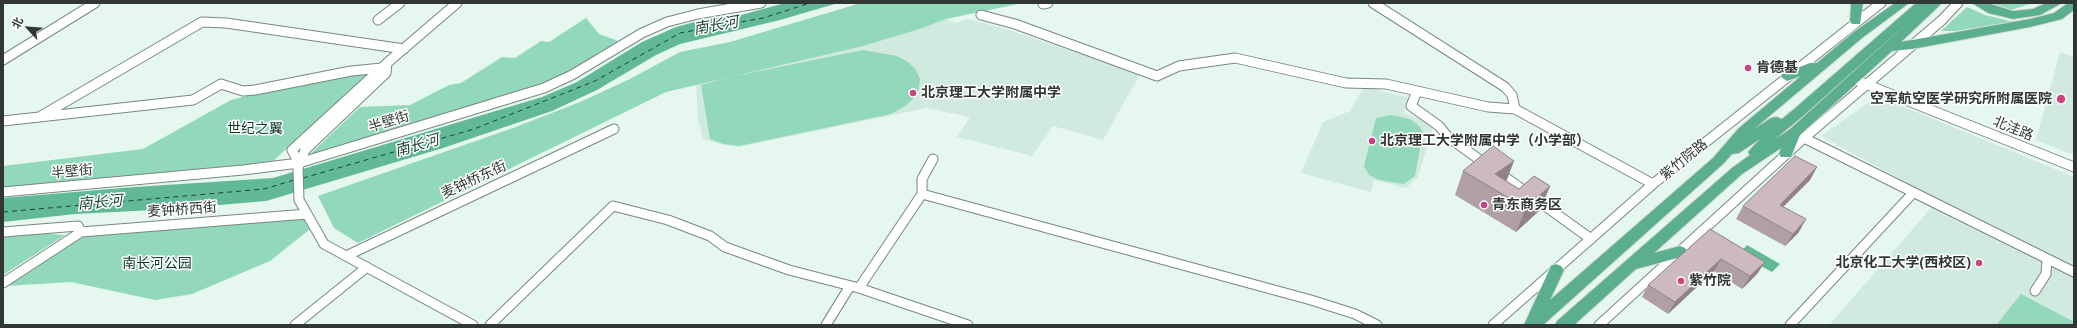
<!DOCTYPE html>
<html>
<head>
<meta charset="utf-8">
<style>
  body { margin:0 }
  #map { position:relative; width:2077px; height:328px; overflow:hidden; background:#e5f7ee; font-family:"Open Sans","Noto Sans SC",sans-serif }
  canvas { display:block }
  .frame { position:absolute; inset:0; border:4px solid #303734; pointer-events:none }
  .north { position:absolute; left:8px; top:8px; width:40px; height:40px; -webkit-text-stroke:3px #fff; paint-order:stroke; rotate:296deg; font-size:11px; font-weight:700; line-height:16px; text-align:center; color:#303734 }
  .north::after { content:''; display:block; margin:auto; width:14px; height:18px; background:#303734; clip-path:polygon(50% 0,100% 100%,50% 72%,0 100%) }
</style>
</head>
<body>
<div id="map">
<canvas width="2077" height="328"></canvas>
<div class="frame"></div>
<div class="north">北</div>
</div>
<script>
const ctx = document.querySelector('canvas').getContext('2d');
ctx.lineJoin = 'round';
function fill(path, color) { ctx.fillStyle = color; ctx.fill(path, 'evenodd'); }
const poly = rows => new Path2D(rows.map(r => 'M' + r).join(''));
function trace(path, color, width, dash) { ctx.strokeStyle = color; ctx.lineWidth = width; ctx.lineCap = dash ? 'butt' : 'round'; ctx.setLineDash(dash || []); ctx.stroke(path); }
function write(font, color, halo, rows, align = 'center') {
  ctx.font = font + ' "Open Sans","Noto Sans SC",sans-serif'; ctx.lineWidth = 3; ctx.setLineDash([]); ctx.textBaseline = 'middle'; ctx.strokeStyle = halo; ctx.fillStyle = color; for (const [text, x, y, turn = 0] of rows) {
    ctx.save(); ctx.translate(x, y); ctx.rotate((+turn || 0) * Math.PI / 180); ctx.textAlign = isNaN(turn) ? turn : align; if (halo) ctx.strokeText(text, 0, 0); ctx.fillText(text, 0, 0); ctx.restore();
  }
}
const built = poly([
  [946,19,955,23,968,19,1006,29,1140,74,1103,140,1053,126,1032,156,957,137,970,117,927,108,738,147,720,144,703,139,698,120,696,85,751,71,863,46,923,28],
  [2060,52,2074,57,2074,155,2036,140],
  [1364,87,1410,98,1403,113,1426,121,1431,125,1432,130,1418,177,1406,188,1374,180,1371,192,1301,173,1323,122,1350,111],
  [1878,96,2074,177,2074,325,1829,325,1938,200,1821,136]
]);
const green = poly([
  [861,3,1023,3,946,19,923,28,863,46,666,92,358,243,334,228,318,196,513,128,580,102,630,79,680,52,730,42],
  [1986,3,2033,3,2011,10,1998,8],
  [1967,7,1985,15,2014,22,1955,31,1941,31],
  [586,18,599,34,618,41,562,76,522,93,308,156,360,107,410,105,449,85,461,83,502,57,515,58,541,41,549,42],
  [863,50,897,56,908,62,916,70,920,79,919,89,914,98,905,106,891,114,739,146,723,144,710,139,701,85,730,77],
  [355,68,371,71,272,162,3,188,3,166,143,149,231,100],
  [1391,115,1410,119,1418,125,1423,132,1415,176,1404,184,1379,180,1369,175,1364,166,1376,118],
  [304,218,309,230,270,261,192,294,155,300,71,282,5,286,83,235],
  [3,231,65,235,3,275],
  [2021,294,2074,322,2074,325,1997,324]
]);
const water = poly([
  [785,3,838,3,780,20,680,44,656,55,597,90,552,111,443,148,266,201,173,209,75,214,3,222,3,198,135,187,273,178,542,97,577,82,642,42,676,27,702,20,741,15],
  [1747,245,1780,264,1772,272,1739,254]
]);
const ferry = poly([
  [303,178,474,129,595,81,680,33,763,18,810,3],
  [3,212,264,189,294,180]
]);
const minor = poly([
  [1373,3,1505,87,1512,95,1515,109,1653,184],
  [1043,4,1048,3],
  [981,15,1015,24,1157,76,1179,66,1235,58,1346,83,1386,84,1488,107,1515,109],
  [378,20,400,3],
  [3,60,95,3],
  [387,63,386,73,305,150,298,168,299,200,324,244,473,325],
  [1853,79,2074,167],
  [1417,91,1411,106,1439,126,1448,137,1487,165],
  [41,116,202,22,226,23,404,49],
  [3,121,193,100,221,84,243,91,255,90,351,71,382,68],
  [1804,138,2074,272],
  [299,163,292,150,387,63,457,3],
  [1498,172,1591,239],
  [3,192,243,170,299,163,544,88,572,75,642,33,667,22,698,14,761,3],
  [922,194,922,179,933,159],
  [3,232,78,226,81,232],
  [346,256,614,129],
  [3,283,81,232,307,214],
  [2035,291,2046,274,2047,259],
  [295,325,367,267],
  [490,325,613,206,668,220,710,236,725,247,789,270,859,288],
  [826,325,850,286],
  [968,325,859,288,922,194,1311,300,1355,314,1377,325],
  [1493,325,1653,184,1881,3],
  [1599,325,1804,138,1942,20,1958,3],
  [1790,325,1913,193]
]);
const highway = poly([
  [1851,3,1863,3,1860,24,1852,24,1850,21,1851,3],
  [1895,3,1909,3,1862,38,1754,129,1771,118,1776,117,1782,119,1793,110,1916,3,1942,3,1901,42,2030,19,2054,13,2068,3,2074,3,2074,10,2062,19,2030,27,1912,49,1892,51,1800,135,1791,157,1781,157,1779,154,1781,148,1742,174,1654,253,1680,246,1685,248,1688,252,1685,256,1636,269,1574,325,1555,325,1557,321,1732,168,1750,155,1748,152,1760,139,1739,153,1732,154,1723,164,1543,325,1524,325,1551,266,1556,264,1561,266,1564,270,1550,300,1713,158,1739,128,1801,76,1787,81,1781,77,1782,74,1810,63,1817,63,1854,32,1895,3],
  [1916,15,1789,130,1775,139,1803,116,1916,15],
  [1972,3,1987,3,2013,11,2033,9,2046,3,2062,3,2040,15,2013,19,1988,13,1972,3]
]);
const wall = poly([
  [1817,167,1810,180,1783,207,1799,232,1785,246,1736,219,1743,206],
  [1463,171,1506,181,1519,189,1550,186,1540,210,1516,232,1455,195],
  [1710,229,1765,262,1757,274,1742,289,1714,271,1668,314,1642,297,1648,285]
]);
const shadedWall = poly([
  [1514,161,1505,185,1495,174],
  [1817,167,1810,180,1772,218,1780,205],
  [1550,186,1540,210,1516,232,1526,208],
  [1806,219,1799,232,1785,246,1793,234],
  [1721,259,1714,271,1668,314,1675,302],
  [1765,262,1757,274,1742,289,1750,276]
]);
const building = poly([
  [1493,146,1514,161,1495,174,1519,189,1534,176,1550,186,1526,208,1463,171,1493,146],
  [1795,156,1817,167,1780,205,1806,219,1793,234,1743,206,1795,156],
  [1710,229,1765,262,1750,276,1721,259,1675,302,1648,285,1710,229]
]);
const markers = [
  [1748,68,4,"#cc437f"],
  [913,93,4,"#cc437f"],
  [2061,99,5,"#cc437f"],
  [1372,141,4,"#cc437f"],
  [1484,205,4,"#cc437f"],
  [1979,263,4,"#cc437f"],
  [1681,281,4,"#cc437f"]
];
const poiNames = [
  ["肯德基",1756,68],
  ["北京理工大学附属中学",921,93],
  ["空军航空医学研究所附属医院",2052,99,"right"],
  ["北京理工大学附属中学（小学部）",1380,141],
  ["青东商务区",1492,205],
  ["北京化工大学(西校区)",1971,263,"right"],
  ["紫竹院",1689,281]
];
const streetNames = [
  ["半壁街",389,122,-17],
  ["北洼路",2013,129,22],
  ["紫竹院路",1684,160,-39],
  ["半壁街",72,172,-5],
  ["麦钟桥东街",474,180,-25],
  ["麦钟桥西街",182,210,-4]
];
const parkNames = [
  ["世纪之翼",255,129],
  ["南长河公园",157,264]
];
const waterNames = [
  ["南长河",716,26,-10],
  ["南长河",417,146,-16],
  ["南长河",100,203,-5]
];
fill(built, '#d1eadf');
fill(green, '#92d8bb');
fill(water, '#61b997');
trace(ferry, '#1d4435', 1, [5, 4]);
trace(minor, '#788881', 11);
trace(highway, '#d6d7d6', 2);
trace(minor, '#fff', 9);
fill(highway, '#5baf8e');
fill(wall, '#b0a0a5');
fill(shadedWall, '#908286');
fill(building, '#cdbac0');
trace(building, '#908286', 1);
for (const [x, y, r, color] of markers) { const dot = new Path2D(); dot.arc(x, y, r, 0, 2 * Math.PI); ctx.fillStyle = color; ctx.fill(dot); trace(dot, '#fff', 1.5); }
write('bold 14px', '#303734', '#fff', poiNames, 'left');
write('14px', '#303734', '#fff', streetNames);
write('14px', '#0d3627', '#fff', parkNames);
write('italic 15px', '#1d4435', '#fff', waterNames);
</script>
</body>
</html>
